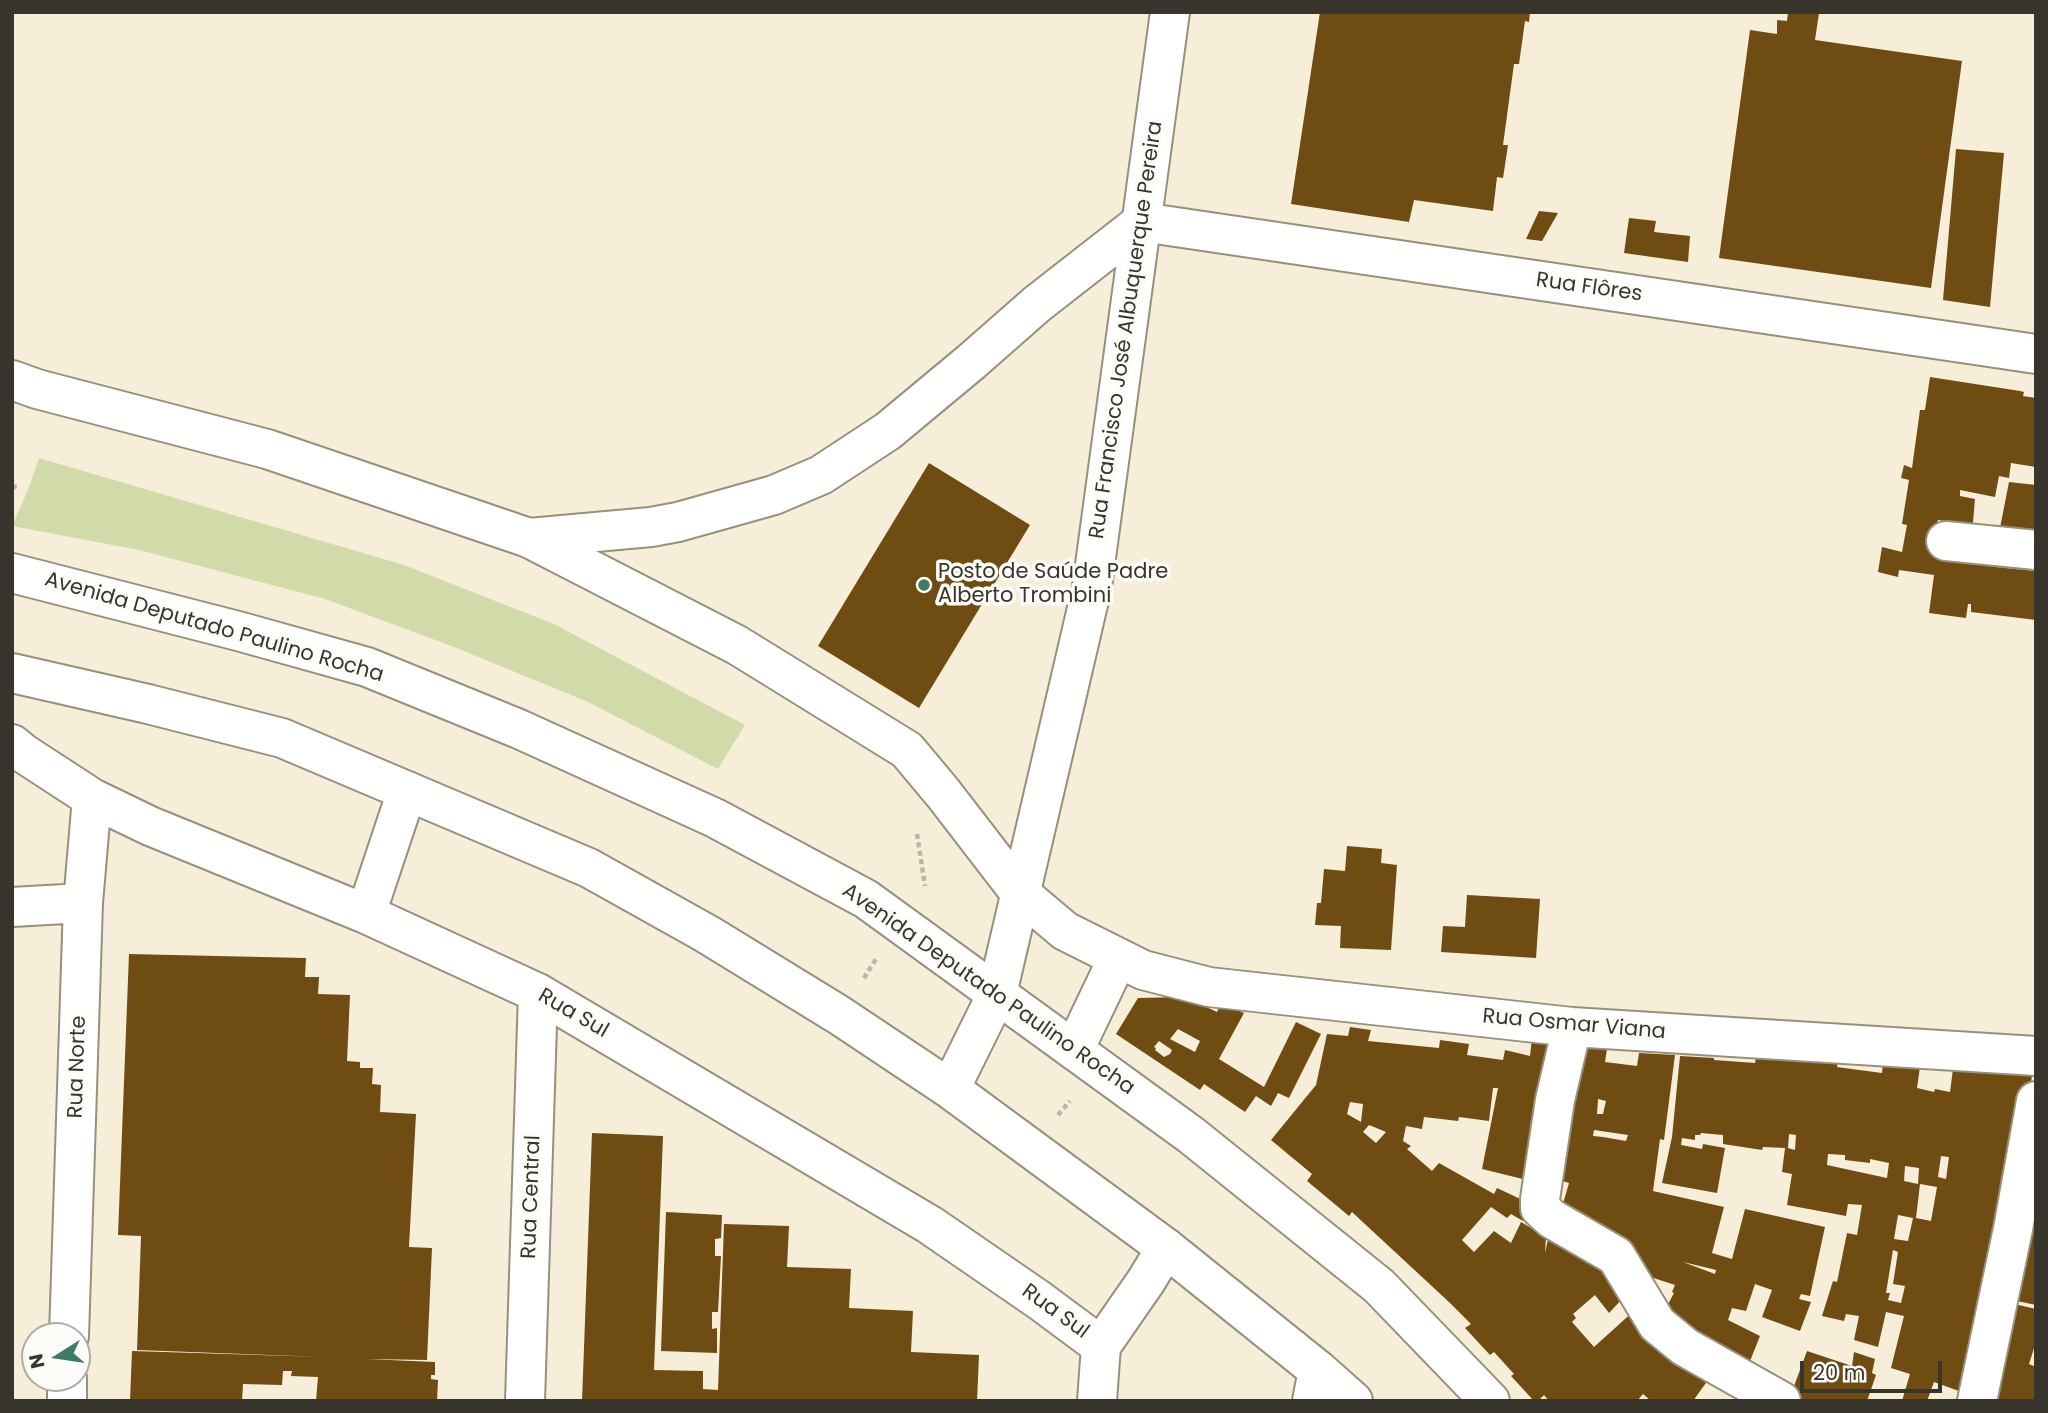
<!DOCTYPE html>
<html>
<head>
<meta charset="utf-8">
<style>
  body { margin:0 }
  #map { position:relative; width:2048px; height:1413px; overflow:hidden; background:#f7eeda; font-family:Poppins,sans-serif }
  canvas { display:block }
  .frame { position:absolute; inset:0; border:14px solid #38352d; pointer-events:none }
  .north { position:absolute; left:21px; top:1322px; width:70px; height:70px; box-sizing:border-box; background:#fefcf8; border:2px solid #afaca7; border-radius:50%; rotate:258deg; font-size:19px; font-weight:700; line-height:28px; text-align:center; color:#38352d }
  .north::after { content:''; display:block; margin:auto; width:24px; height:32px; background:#3c7b68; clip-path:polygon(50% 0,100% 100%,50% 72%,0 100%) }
  .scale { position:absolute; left:1800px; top:1361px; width:142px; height:32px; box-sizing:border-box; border:4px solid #38352d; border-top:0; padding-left:9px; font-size:21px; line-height:24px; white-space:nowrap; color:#38352d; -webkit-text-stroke:5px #fefcf8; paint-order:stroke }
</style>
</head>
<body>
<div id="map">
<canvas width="2048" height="1413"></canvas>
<div class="frame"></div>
<div class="north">N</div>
<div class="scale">20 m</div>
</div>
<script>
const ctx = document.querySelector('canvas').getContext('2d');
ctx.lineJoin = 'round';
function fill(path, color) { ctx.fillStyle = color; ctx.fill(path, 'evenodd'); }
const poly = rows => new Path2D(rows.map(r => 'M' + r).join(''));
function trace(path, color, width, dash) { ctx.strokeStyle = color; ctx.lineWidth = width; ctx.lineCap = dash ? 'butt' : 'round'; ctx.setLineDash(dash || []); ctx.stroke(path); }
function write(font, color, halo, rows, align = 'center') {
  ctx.font = font + ' Poppins,sans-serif'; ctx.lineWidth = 7; ctx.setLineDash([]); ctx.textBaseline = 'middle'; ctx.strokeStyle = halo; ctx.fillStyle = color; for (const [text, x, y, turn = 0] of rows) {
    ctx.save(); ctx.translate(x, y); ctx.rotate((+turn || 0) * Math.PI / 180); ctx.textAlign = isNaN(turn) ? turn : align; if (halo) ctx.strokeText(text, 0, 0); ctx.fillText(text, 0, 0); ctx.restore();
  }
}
const green = poly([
  [39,458,404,565,554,624,745,725,718,769,588,702,454,647,325,599,139,550,12,526,28,490]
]);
const building = poly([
  [1320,12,1530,12,1529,22,1525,21,1519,64,1514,64,1503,145,1508,145,1503,178,1497,177,1493,211,1414,200,1409,222,1291,204],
  [1788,12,1819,13,1815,40,1962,61,1931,288,1719,258,1750,30,1777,34,1777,20,1787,21],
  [1956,149,2004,153,1990,307,1943,300],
  [1539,211,1558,213,1542,241,1526,239],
  [1629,218,1656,221,1654,232,1690,236,1688,262,1624,253],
  [1930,377,2020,391,2024,392,2023,396,2036,398,2036,467,2011,463,2009,478,1999,476,1995,497,1960,490,1960,496,1975,499,1972,534,1956,523,1938,520,1936,529,1996,556,1996,567,2036,571,2036,620,1971,612,1971,604,1968,604,1966,618,1929,613,1934,575,1899,570,1898,577,1878,572,1882,547,1902,552,1907,525,1902,524,1909,480,1901,478,1904,465,1912,468,1920,410,1925,410],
  [929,463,1030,525,919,708,818,646],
  [2009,482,2036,485,2036,544,1998,538],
  [1347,846,1382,849,1381,863,1397,865,1391,950,1340,948,1341,926,1315,925,1317,903,1321,903,1324,869,1345,871],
  [1467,895,1540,899,1536,958,1441,952,1443,926,1465,927],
  [129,954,306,958,305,977,319,977,318,994,350,995,347,1061,360,1062,360,1068,373,1068,372,1084,381,1085,380,1112,416,1114,409,1247,432,1248,427,1360,366,1359,435,1362,435,1375,431,1375,431,1379,438,1380,437,1401,316,1401,318,1377,291,1376,292,1371,283,1371,282,1385,243,1384,242,1401,130,1401,132,1351,323,1357,137,1350,141,1236,118,1235],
  [1185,997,1217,1012,1221,1003,1244,1013,1219,1059,1264,1087,1296,1022,1321,1034,1289,1098,1278,1093,1271,1106,1256,1096,1245,1112,1204,1084,1200,1090,1116,1034,1138,998],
  [1178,1029,1200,1041,1195,1052,1170,1039],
  [1159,1041,1172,1050,1170,1054,1164,1057,1155,1050,1156,1048,1154,1047],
  [1350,1027,1371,1030,1368,1041,1439,1048,1440,1040,1469,1044,1467,1055,1503,1060,1505,1050,1530,1056,1532,1038,1560,1040,1535,1182,1482,1169,1498,1088,1493,1088,1489,1121,1459,1117,1458,1121,1424,1117,1422,1129,1406,1126,1403,1141,1411,1146,1407,1149,1432,1171,1439,1163,1494,1194,1497,1188,1531,1204,1523,1221,1511,1214,1507,1218,1491,1207,1462,1240,1474,1252,1494,1231,1511,1243,1521,1222,1546,1237,1545,1253,1551,1226,1601,1254,1624,1297,1609,1313,1595,1295,1573,1314,1576,1318,1572,1322,1594,1347,1636,1309,1713,1373,1693,1401,1651,1401,1643,1394,1637,1401,1549,1401,1544,1395,1538,1401,1534,1401,1511,1376,1514,1374,1494,1352,1490,1355,1465,1328,1471,1324,1450,1303,1352,1212,1349,1216,1307,1181,1312,1174,1271,1140,1316,1085,1327,1034,1348,1036],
  [1350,1102,1363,1104,1361,1122,1347,1114],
  [1369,1125,1386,1132,1376,1143,1363,1132],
  [1569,1039,1608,1042,1605,1062,1637,1066,1639,1053,1675,1055,1664,1140,1660,1139,1653,1191,1724,1207,1712,1253,1732,1259,1745,1209,1825,1227,1810,1296,1801,1294,1799,1299,1811,1302,1800,1331,1762,1317,1772,1290,1755,1284,1746,1311,1732,1308,1728,1320,1760,1336,1746,1371,1659,1321,1674,1293,1672,1292,1675,1285,1626,1269,1562,1207,1569,1183,1550,1177],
  [1598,1099,1606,1101,1603,1114,1597,1114],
  [1594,1130,1628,1135,1626,1141,1603,1137,1593,1136],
  [1683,1262,1708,1268,1716,1270,1715,1274],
  [1680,1056,1714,1058,1714,1060,1755,1063,1756,1057,1838,1059,1837,1067,1882,1073,1883,1062,1920,1067,1917,1088,1934,1092,1935,1089,1950,1092,1953,1069,2032,1076,2017,1160,1972,1332,1973,1332,1967,1394,1934,1382,1927,1401,1902,1401,1910,1374,1891,1368,1904,1316,1886,1312,1878,1347,1854,1340,1859,1316,1846,1314,1844,1321,1822,1316,1833,1281,1837,1282,1847,1233,1857,1235,1862,1205,1848,1204,1846,1216,1787,1205,1792,1174,1782,1172,1785,1148,1763,1147,1762,1150,1723,1144,1723,1135,1701,1133,1700,1135,1695,1135,1695,1140,1682,1138,1681,1145,1702,1149,1703,1144,1725,1148,1717,1193,1662,1183,1672,1137],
  [1789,1134,1796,1135,1795,1150,1788,1148],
  [1828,1154,1845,1155,1845,1160,1870,1163,1870,1159,1889,1163,1887,1178,1827,1165],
  [1941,1156,1949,1157,1946,1179,1938,1177],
  [1905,1166,1919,1168,1918,1184,1904,1181],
  [1920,1184,1937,1187,1931,1221,1916,1218],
  [1898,1215,1913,1218,1908,1241,1894,1239],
  [1893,1250,1898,1252,1893,1284,1905,1286,1901,1303,1888,1300,1890,1293,1886,1293],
  [592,1133,663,1136,654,1370,703,1371,703,1389,718,1390,724,1224,789,1226,787,1267,851,1269,849,1308,913,1311,911,1352,979,1355,977,1401,582,1401],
  [2025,1210,2036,1212,2036,1305,2017,1301],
  [666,1212,722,1215,721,1238,715,1239,715,1256,721,1256,718,1312,712,1312,712,1329,717,1328,717,1353,661,1351],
  [2010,1303,2036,1309,2036,1342,2029,1364,2036,1367,2036,1401,1989,1401],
  [1807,1351,1852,1366,1854,1352,1875,1359,1872,1373,1876,1375,1867,1401,1798,1401,1790,1397]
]);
const path = poly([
  [12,486,19,488],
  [917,834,925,886],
  [864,978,876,959],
  [1058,1115,1070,1101]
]);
const minor = poly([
  [1142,222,2036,354],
  [12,380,37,389,267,449,529,538,737,645,907,750,943,793,1020,893,1065,931,1143,970,1209,987,1572,1027,2036,1056],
  [1946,541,2036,550],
  [12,744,23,753,92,798,150,826,366,914,538,993,930,1225,1039,1300,1101,1346],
  [12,907,83,903],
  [366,914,407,791],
  [1572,1027,1555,1100,1540,1199,1540,1208,1552,1219,1616,1256,1657,1324,1685,1347,1781,1401],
  [1074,1050,1118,958],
  [69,1336,83,903,92,798],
  [67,1401,67,1378],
  [525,1401,538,993],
  [1097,1401,1101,1346,1146,1281,1166,1248],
  [1312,1401,1318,1370],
  [1977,1401,2013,1229,2036,1101]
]);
const major = poly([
  [529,538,651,527,678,522,774,495,821,475,888,431,971,362,1037,304,1142,222],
  [12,573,238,631,367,667,519,729,715,818,866,899,1191,1135,1379,1286,1490,1401],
  [12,673,148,704,282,738,589,868,707,934,839,1015,950,1089,1166,1248,1318,1370,1353,1401],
  [950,1089,997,994,1092,587,1170,12]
]);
const markers = [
  [924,585,7,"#3c7b68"]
];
const streetNames = [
  ["Rua Flôres",1589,288,8],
  ["Rua Francisco José Albuquerque Pereira",1127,330,-82],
  ["Avenida Deputado Paulino Rocha",214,628,16],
  ["Avenida Deputado Paulino Rocha",988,990,35],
  ["Rua Sul",573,1014,30],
  ["Rua Osmar Viana",1574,1025,5],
  ["Rua Norte",78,1067,-88],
  ["Rua Central",532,1197,-88],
  ["Rua Sul",1055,1312,36]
];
const poiNames = [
  ["Posto de Saúde Padre",938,573],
  ["Alberto Trombini",938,597]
];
fill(green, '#d1dba9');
fill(building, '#6f4c11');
trace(minor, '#97907d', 42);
trace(major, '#97907d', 42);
trace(path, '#bcb4a4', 4.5, [5, 3.5]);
trace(minor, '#fff', 38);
trace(major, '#fff', 38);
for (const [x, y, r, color] of markers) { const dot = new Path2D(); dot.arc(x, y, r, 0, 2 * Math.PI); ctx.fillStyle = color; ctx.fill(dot); trace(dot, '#fefcf8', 2.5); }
write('21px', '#38352d', '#fefcf8', streetNames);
write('21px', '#38352d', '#fefcf8', poiNames, 'left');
</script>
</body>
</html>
